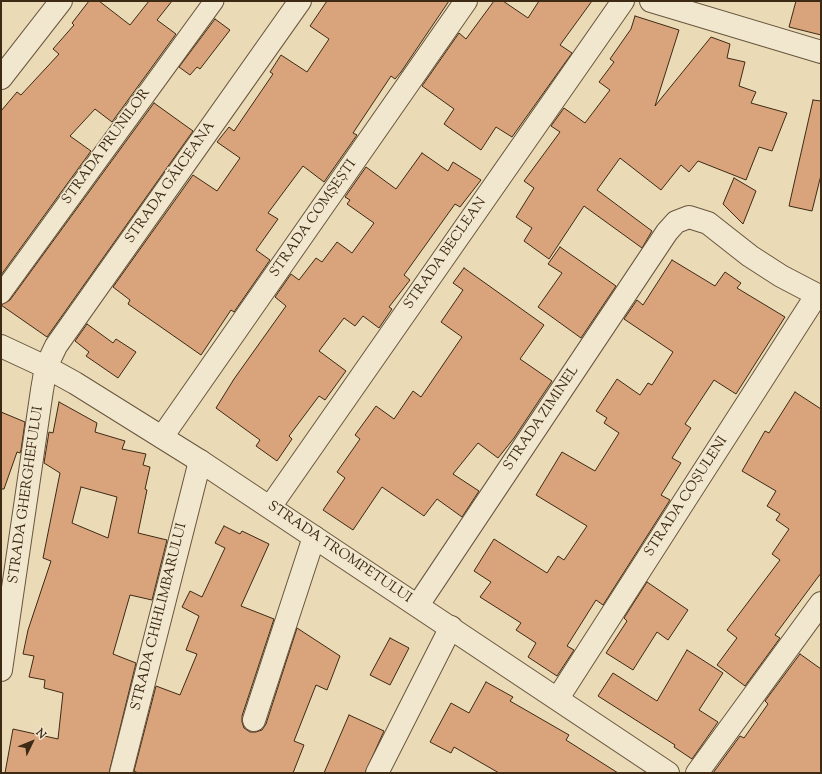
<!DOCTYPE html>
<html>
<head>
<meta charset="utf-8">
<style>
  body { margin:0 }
  #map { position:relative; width:822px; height:774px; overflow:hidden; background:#eadab5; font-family:"Sorts Mill Goudy",serif }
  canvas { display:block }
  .frame { position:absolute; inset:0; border:2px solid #3d2a15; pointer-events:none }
  .north { position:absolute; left:12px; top:722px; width:40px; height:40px; -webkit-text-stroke:3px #f1e7cf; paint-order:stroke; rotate:47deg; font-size:11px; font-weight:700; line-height:16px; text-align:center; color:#3d2a15 }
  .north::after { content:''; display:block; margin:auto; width:14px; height:18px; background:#3d2a15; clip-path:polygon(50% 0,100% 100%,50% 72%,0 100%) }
</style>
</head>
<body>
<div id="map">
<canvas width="822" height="774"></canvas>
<div class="frame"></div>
<div class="north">N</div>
</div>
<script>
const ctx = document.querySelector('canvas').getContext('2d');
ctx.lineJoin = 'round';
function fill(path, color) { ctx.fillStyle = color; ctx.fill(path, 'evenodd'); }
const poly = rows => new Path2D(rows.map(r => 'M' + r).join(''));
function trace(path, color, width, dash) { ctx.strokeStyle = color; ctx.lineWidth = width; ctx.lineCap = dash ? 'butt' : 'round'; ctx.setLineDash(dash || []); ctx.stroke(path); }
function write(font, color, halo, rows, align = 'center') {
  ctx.font = font + ' "Sorts Mill Goudy",serif'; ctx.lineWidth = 3.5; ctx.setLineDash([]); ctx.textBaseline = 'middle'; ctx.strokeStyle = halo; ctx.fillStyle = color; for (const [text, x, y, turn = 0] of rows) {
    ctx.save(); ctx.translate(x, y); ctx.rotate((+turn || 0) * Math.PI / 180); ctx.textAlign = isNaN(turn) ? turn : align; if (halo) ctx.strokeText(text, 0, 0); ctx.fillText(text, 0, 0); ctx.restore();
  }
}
const building = poly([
  [89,1,99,1,130,25,149,1,172,1,157,20,176,34,112,122,95,109,70,136,91,151,1,275,1,111,17,92,21,95,59,54,53,49,74,25,72,23,89,1],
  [327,1,449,1,401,72,395,79,391,76,353,133,357,135,324,182,303,166,268,213,278,219,256,250,270,260,234,312,231,310,201,355,128,304,130,300,113,287,193,175,217,191,240,158,217,142,229,127,234,131,273,74,270,72,281,55,307,72,329,39,310,26,327,1],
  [494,1,503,1,528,18,539,1,592,1,560,45,572,53,512,137,496,127,481,150,444,124,454,109,422,86,459,33,466,39,494,1],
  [796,1,821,1,821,35,789,27,796,1],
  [635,16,679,30,655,106,711,37,730,44,727,58,745,62,739,86,756,92,751,103,787,113,772,151,759,147,746,180,698,161,689,172,681,165,661,190,620,158,597,190,652,231,642,248,584,206,549,259,524,241,532,228,516,217,534,188,524,181,560,132,551,126,564,108,585,123,610,90,599,82,614,62,610,59,631,29,635,16],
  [215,19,230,30,200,69,197,67,190,75,179,67,215,19],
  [813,100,821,101,821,175,812,211,789,206,813,100],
  [154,103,193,131,47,337,1,305,10,300,154,103],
  [422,153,448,171,453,162,481,180,460,207,455,204,404,275,410,280,389,307,392,309,379,328,363,316,355,326,344,318,319,351,346,371,325,400,319,396,289,436,292,439,277,461,256,446,260,440,216,408,234,379,286,306,275,297,291,274,299,280,316,258,322,262,337,242,352,253,374,223,347,204,350,200,345,197,366,167,396,189,422,153],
  [734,178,756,191,743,224,723,204,734,178],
  [560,247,616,286,581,338,538,307,562,273,548,264,560,247],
  [672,260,715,286,725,272,741,283,737,288,785,317,736,394,714,380,685,424,691,428,672,458,681,463,661,495,670,500,603,605,596,600,567,646,574,650,557,676,528,657,536,643,516,630,521,623,480,597,491,582,474,571,494,539,547,573,558,556,564,560,587,526,536,495,562,452,595,471,619,433,604,423,607,418,596,411,617,379,640,395,648,383,652,385,673,352,624,319,637,300,643,305,672,260],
  [464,268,544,325,520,359,552,381,514,438,498,458,478,443,453,474,479,491,462,517,437,499,424,516,382,487,353,530,323,510,345,478,337,472,360,439,355,435,376,406,394,419,413,391,421,397,462,337,441,322,463,290,453,283,464,268],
  [87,324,113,343,116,339,136,352,118,378,86,356,89,352,75,341,87,324],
  [795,392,821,409,821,573,775,635,780,638,745,686,717,665,737,638,727,630,780,560,772,554,789,529,776,520,780,514,767,506,776,491,742,471,765,431,769,433,795,392],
  [59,402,97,423,95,432,125,441,122,449,146,454,143,465,150,467,145,489,147,490,138,533,167,540,152,600,130,595,113,654,136,663,109,773,5,773,13,729,58,739,63,693,44,688,45,680,29,677,34,656,23,654,28,630,51,561,43,558,60,473,44,463,49,432,53,433,59,402],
  [81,487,117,497,108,538,72,523,81,487],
  [1,412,25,422,21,450,20,453,17,452,4,489,1,489,1,412],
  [224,526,240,534,242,531,269,544,241,606,274,619,242,716,242,722,244,728,250,732,256,732,262,730,266,724,297,628,340,656,327,690,316,685,294,741,304,745,293,773,138,773,134,771,156,686,180,695,197,654,186,650,199,616,182,607,190,591,202,597,225,548,215,543,224,526],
  [647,582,688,610,668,640,657,632,633,670,606,653,627,621,624,618,647,582],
  [390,638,409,648,390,685,370,675,390,638],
  [687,650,723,673,699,710,718,722,692,759,674,747,675,745,598,696,613,673,657,701,687,650],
  [800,654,821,669,821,773,713,773,740,736,744,738,768,704,765,701,800,654],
  [486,682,513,697,510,701,569,735,566,740,618,773,499,773,454,747,451,753,430,742,451,703,469,713,486,682],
  [349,715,384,731,365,773,324,773,349,715]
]);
const pedestrian = poly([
  [1,294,214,1]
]);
const minor = poly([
  [651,1,821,52],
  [1,78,61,1],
  [162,437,466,1],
  [270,507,623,1],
  [418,605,667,232,676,222,689,217,708,223,750,256,781,276,821,297],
  [1,670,42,390,46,367,56,346,300,1],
  [558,698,816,296],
  [254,720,314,537],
  [121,773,200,461],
  [377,773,451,627],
  [697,773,821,603]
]);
const tertiary = poly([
  [1,346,46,367,75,383,200,461,668,773]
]);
const streetNames = [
  ["STRADA PRUNILOR",107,147,-54],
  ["STRADA GĂICEANA",171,183,-55],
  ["STRADA COMȘEȘTI",314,219,-55],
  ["STRADA BECLEAN",446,254,-55],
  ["STRADA ZIMINEL",542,419,-56],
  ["STRADA GHERGHEFULUI",27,495,-82],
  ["STRADA COȘULENI",687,497,-57],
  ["STRADA TROMPETULUI",339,553,34],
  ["STRADA CHIHLIMBARULUI",160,617,-76]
];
fill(building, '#d9a47b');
trace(building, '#3d2a15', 1);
trace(pedestrian, '#68563d', 21);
trace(minor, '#68563d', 24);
trace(tertiary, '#68563d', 24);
trace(pedestrian, '#f1e7cf', 19);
trace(minor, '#f1e7cf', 22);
trace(tertiary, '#f1e7cf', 22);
write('14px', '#3d2a15', '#f1e7cf', streetNames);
</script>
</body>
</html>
